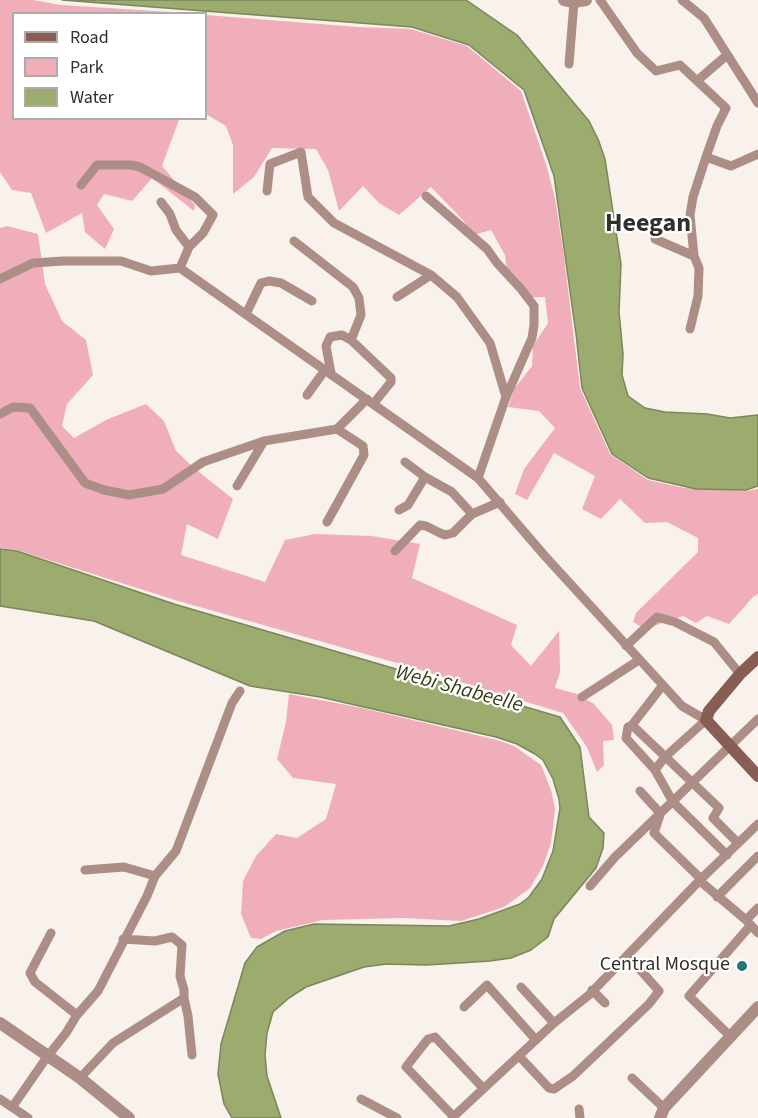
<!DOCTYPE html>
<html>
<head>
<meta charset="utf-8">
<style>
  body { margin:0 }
  #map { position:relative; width:758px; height:1118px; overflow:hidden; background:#f8f1ec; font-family:"Source Sans 3",sans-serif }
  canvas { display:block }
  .legend { position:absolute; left:12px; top:12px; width:195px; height:108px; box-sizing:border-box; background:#fff; border:2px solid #adacab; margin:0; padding:8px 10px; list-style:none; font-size:18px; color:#32302e }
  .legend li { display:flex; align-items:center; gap:12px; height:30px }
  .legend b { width:30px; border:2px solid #adacab }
</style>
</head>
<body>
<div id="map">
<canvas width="758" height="1118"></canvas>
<ul class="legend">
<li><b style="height:8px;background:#885e54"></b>Road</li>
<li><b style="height:16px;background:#efaeba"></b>Park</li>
<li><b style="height:16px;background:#9cab6e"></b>Water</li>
</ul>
</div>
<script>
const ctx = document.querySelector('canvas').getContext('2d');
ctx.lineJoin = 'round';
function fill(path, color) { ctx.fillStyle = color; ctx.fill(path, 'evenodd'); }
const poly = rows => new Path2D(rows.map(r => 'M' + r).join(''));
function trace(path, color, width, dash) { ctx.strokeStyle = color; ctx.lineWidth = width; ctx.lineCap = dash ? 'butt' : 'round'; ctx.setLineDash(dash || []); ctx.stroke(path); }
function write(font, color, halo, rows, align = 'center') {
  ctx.font = font + ' "Source Sans 3",sans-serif'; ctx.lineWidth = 4.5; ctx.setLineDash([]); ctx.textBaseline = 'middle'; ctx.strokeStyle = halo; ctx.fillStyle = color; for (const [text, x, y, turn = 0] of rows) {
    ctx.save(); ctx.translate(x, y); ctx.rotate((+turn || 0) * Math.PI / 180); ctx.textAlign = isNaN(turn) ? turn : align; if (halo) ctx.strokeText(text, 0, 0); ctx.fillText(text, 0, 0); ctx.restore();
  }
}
const green = poly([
  [0,0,33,0,61,5,186,13,14,14,14,118,181,119,179,120,162,166,195,205,194,211,152,178,132,201,104,194,97,205,114,229,105,249,85,232,82,213,46,233,31,193,12,190,0,172],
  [206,15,358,27,411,29,467,46,521,91,546,164,555,198,564,256,580,388,610,454,648,480,684,488,746,491,758,489,758,594,754,596,729,624,707,616,696,623,683,616,645,629,633,622,636,613,698,552,698,538,667,522,645,523,620,499,601,519,582,509,595,476,554,453,527,500,515,494,524,469,555,428,539,411,508,407,514,389,532,366,533,346,548,323,545,297,531,297,507,271,505,255,491,230,473,235,463,220,431,187,399,215,379,203,363,186,339,211,328,170,316,149,272,148,254,177,233,194,233,145,226,126,206,114],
  [7,226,38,234,45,284,52,299,62,321,86,340,93,375,67,404,62,426,74,438,106,420,146,404,164,421,176,451,194,468,233,499,218,539,187,524,181,555,265,582,285,540,315,534,372,536,420,544,412,578,517,625,511,645,531,666,559,631,560,672,555,688,577,694,594,704,612,725,614,740,603,741,604,765,597,772,587,747,563,713,404,665,175,600,17,550,0,548,0,228],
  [289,694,362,708,497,740,514,746,541,765,551,790,555,809,551,843,543,866,530,888,504,907,461,921,403,918,323,920,276,931,261,939,251,938,241,914,243,881,256,856,276,834,297,838,326,819,336,784,293,778,277,759,286,722]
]);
const water = poly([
  [62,0,466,0,517,35,589,121,598,139,605,159,621,264,619,312,623,354,622,375,628,396,645,408,665,412,707,414,730,418,758,415,758,486,746,490,696,489,648,478,612,454,582,388,576,334,554,176,524,90,469,45,412,27,62,0],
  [0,549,17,551,174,604,560,717,580,747,589,817,604,833,603,848,596,868,554,919,548,937,531,950,511,958,490,961,427,965,386,964,364,967,306,987,289,998,273,1012,267,1033,265,1055,267,1076,281,1118,232,1118,224,1104,218,1074,221,1044,245,963,257,947,285,931,314,924,449,926,479,919,520,904,529,897,542,879,553,851,560,808,559,799,553,779,543,760,535,754,517,744,496,737,320,697,250,686,94,621,0,606,0,549]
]);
const minor = poly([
  [600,0,637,53,656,71,680,65,726,108,717,126,706,157,731,166,758,154],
  [682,0,704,18,758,103],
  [569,64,574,2],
  [698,80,727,55],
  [81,185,97,165,131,165,140,167,195,197,213,215,203,233,189,247,180,268],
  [267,191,270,164,301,152,308,197,334,223,431,275,457,297,490,343,506,397],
  [426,196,487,249,497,263,521,289,534,306,534,325,532,338,506,397,478,478],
  [161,202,170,214,176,230,189,247],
  [655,239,694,256],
  [294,241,353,287,359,298,361,315,351,340],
  [0,279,33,263,63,261,121,261,151,271,180,268,478,478,544,555,682,706,706,720,665,757,655,770],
  [397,297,431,275],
  [246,314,261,283,269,281,281,283,312,301],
  [690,329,698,296,699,268,694,256,690,215,693,197,706,157],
  [331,373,326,346,330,337,342,335,351,340,391,378,391,382,374,403],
  [307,395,325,370],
  [0,414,13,407,30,408,85,483,104,490,129,495,163,489,203,462,264,441,337,429,367,399],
  [405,462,425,477,452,492,472,514],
  [237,486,264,441],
  [399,510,408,505,425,477],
  [327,522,364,455,363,446,337,429],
  [395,551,420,525,426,526,440,533,445,535,453,533,472,514,500,502],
  [626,646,657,617,675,622,714,642,740,674],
  [663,685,632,725,628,727,626,738,655,770,673,802,727,855],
  [582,697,639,660],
  [632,725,719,808,713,818,738,843],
  [640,791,660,813],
  [660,815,654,833,701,879],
  [85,870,124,867,155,876],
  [700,881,746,920,758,933],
  [590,886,615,857,758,719],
  [717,897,758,856],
  [746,920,758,908],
  [51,933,30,973,35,982,77,1015],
  [123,939,155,941,172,937,182,945,180,976,184,990,184,998,188,1016,192,1055],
  [521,987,554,1023],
  [592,990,605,1003],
  [464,1007,487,985,536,1040],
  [730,1036,689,996,750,926],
  [519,1056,549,1088,554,1089,573,1076,649,1004,659,991,628,956],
  [80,1078,113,1043,184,998],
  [632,1078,664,1108],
  [0,1099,28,1118],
  [361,1099,397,1118],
  [13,1106,47,1057,66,1033,77,1015,98,991,147,896,155,876,176,851,232,703,240,691],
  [579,1109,580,1118],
  [454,1117,406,1067,428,1039,435,1037,483,1088],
  [452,1118,554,1023,589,995,701,879,758,824]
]);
const tertiary = poly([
  [564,0,574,2,586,0],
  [0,1023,80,1078,129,1118],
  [660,1118,664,1108,758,1007]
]);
const secondary = poly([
  [758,657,740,674,709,711,706,720,758,776]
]);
const markers = [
  [742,966,6,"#287279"]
];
const poiNames = [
  ["Central Mosque",730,966]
];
const waterNames = [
  ["Webi Shabeelle",459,690,15]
];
const districtNames = [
  ["Heegan",648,225]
];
fill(green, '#efaeba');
fill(water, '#9cab6e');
trace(water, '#7c865b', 1.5);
trace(minor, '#ac8e87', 9);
trace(tertiary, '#ac8e87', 12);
trace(secondary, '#885e54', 12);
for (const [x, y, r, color] of markers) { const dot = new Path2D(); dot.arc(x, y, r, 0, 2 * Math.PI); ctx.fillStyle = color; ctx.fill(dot); trace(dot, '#fff', 2); }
write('20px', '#32302e', '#fff', poiNames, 'right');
write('italic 21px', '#394214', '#fff', waterNames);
write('bold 26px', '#32302e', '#fff', districtNames);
</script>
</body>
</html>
